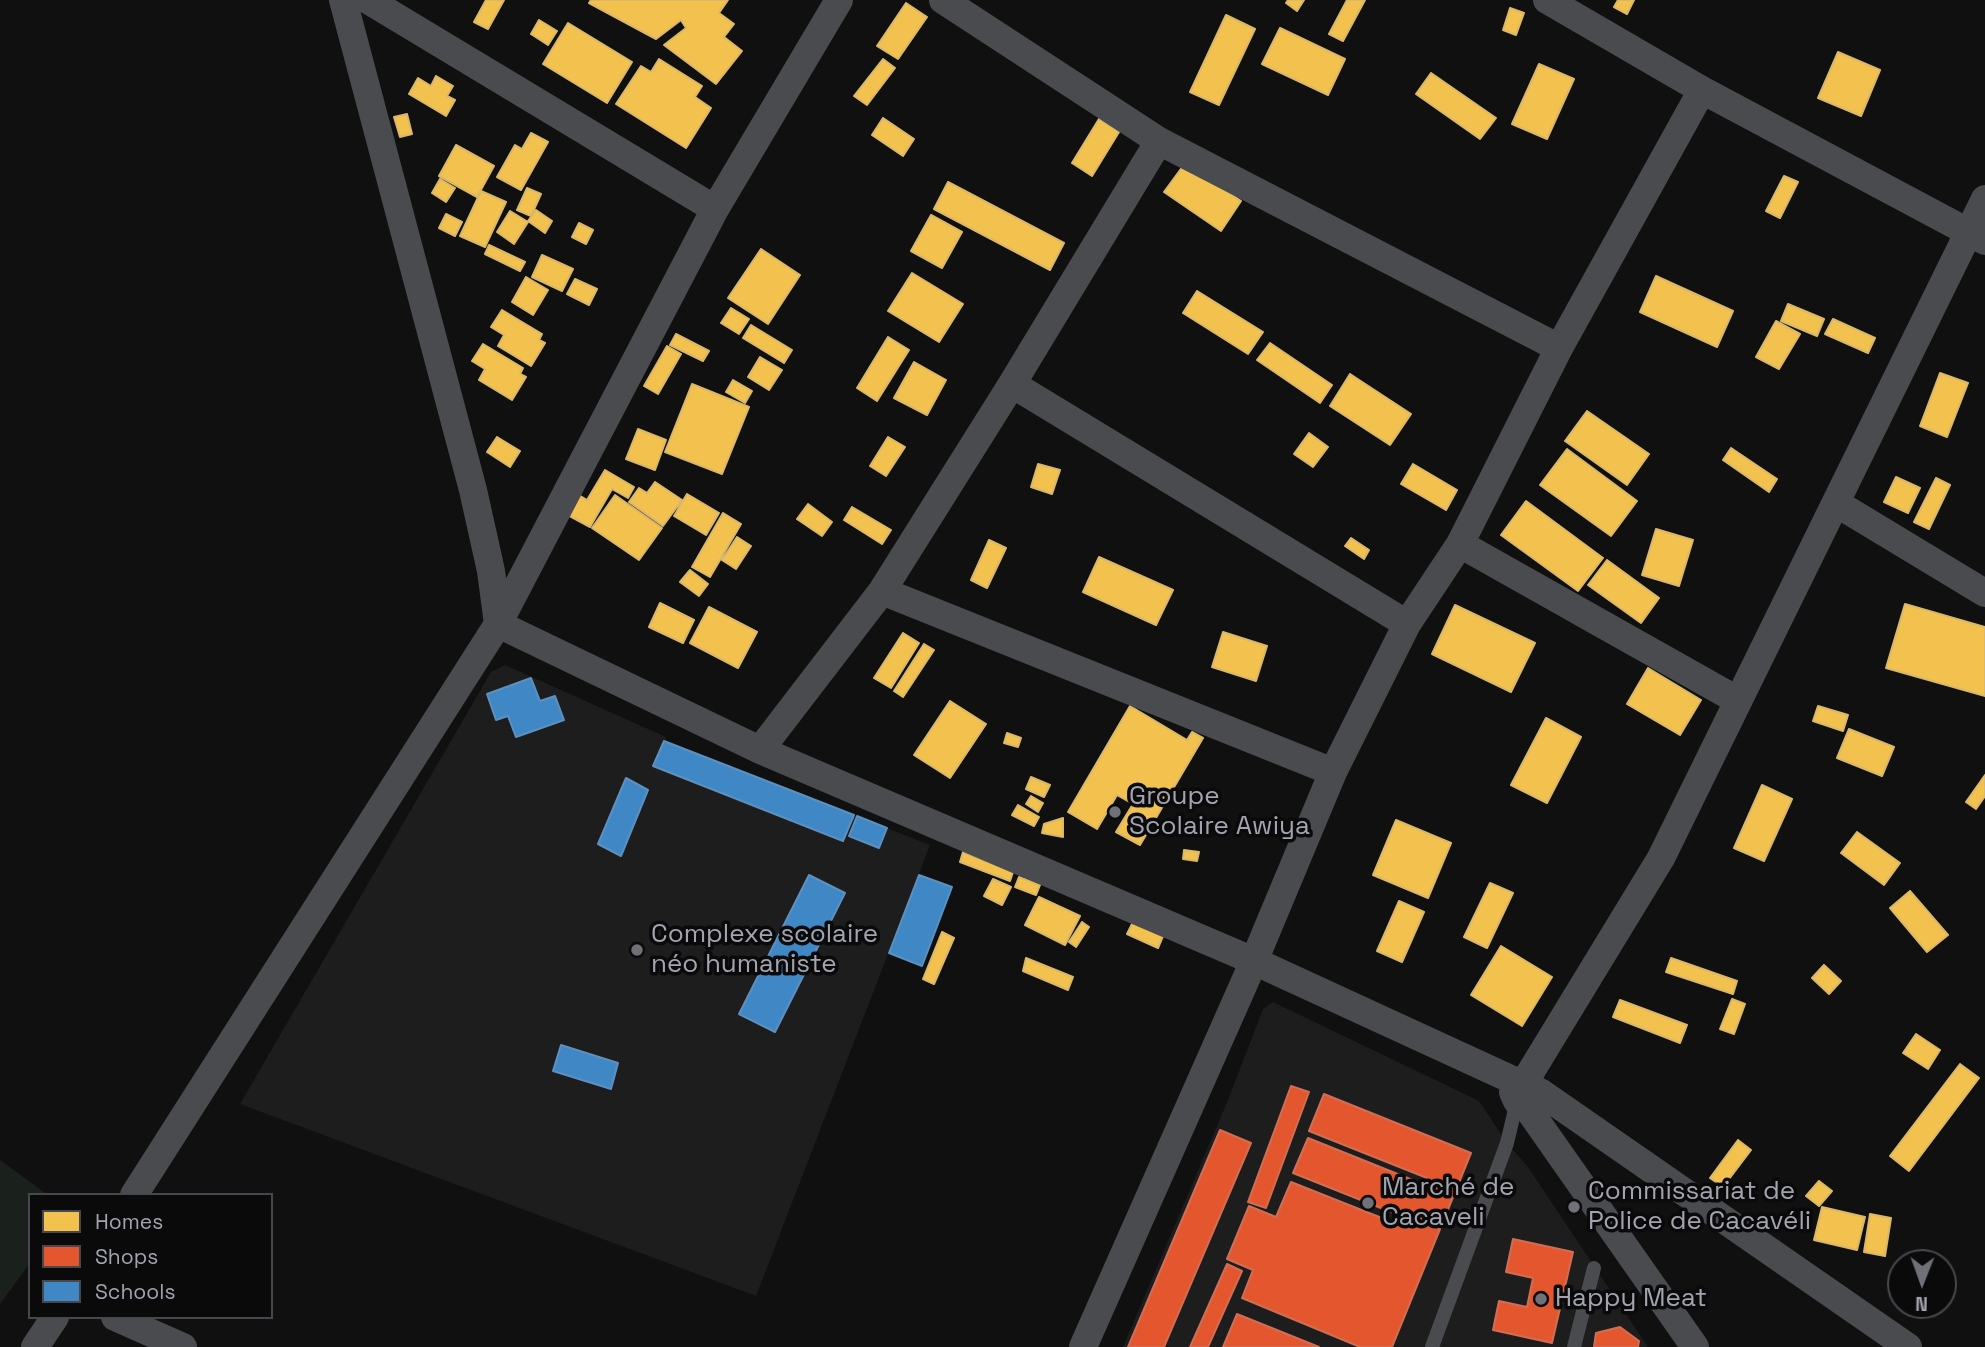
<!DOCTYPE html>
<html>
<head>
<meta charset="utf-8">
<style>
  body { margin:0 }
  #map { position:relative; width:1985px; height:1347px; overflow:hidden; background:#101010; font-family:"Space Grotesk",sans-serif }
  canvas { display:block }
  .legend { position:absolute; left:28px; top:1193px; width:245px; height:126px; box-sizing:border-box; background:#0b0a0b; border:2px solid #47484d; margin:0; padding:9px 12px; list-style:none; font-size:21px; color:#a2a4b0 }
  .legend li { display:flex; align-items:center; gap:14px; height:35px }
  .legend b { width:35px; border:2px solid #47484d }
  .north { position:absolute; left:1887px; top:1249px; width:70px; height:70px; box-sizing:border-box; background:#0b0a0b; border:2px solid #47484d; border-radius:50%; rotate:181deg; font-size:19px; font-weight:700; line-height:28px; text-align:center; color:#a2a4b0 }
  .north::after { content:''; display:block; margin:auto; width:24px; height:32px; background:#6f7078; clip-path:polygon(50% 0,100% 100%,50% 72%,0 100%) }
</style>
</head>
<body>
<div id="map">
<canvas width="1985" height="1347"></canvas>
<ul class="legend">
<li><b style="height:19px;background:#f2c14e"></b>Homes</li>
<li><b style="height:19px;background:#e4572e"></b>Shops</li>
<li><b style="height:19px;background:#3f88c5"></b>Schools</li>
</ul>
<div class="north">N</div>
</div>
<script>
const ctx = document.querySelector('canvas').getContext('2d');
ctx.lineJoin = 'round';
function fill(path, color) { ctx.fillStyle = color; ctx.fill(path, 'evenodd'); }
const poly = rows => new Path2D(rows.map(r => 'M' + r).join(''));
function trace(path, color, width, dash) { ctx.strokeStyle = color; ctx.lineWidth = width; ctx.lineCap = dash ? 'butt' : 'round'; ctx.setLineDash(dash || []); ctx.stroke(path); }
function write(font, color, halo, rows, align = 'center') {
  ctx.font = font + ' "Space Grotesk",sans-serif'; ctx.lineWidth = 7; ctx.setLineDash([]); ctx.textBaseline = 'middle'; ctx.strokeStyle = halo; ctx.fillStyle = color; for (const [text, x, y, turn = 0] of rows) {
    ctx.save(); ctx.translate(x, y); ctx.rotate((+turn || 0) * Math.PI / 180); ctx.textAlign = isNaN(turn) ? turn : align; if (halo) ctx.strokeText(text, 0, 0); ctx.fillText(text, 0, 0); ctx.restore();
  }
}
const built = poly([
  [505,665,666,737,665,741,930,845,756,1296,240,1104,491,672],
  [1273,1002,1479,1101,1507,1143,1528,1167,1648,1347,1123,1347,1228,1100,1263,1009]
]);
const green = poly([
  [0,1160,48,1195,30,1195,30,1263,0,1304]
]);
const homes = poly([
  [486,0,504,0,488,29,474,22,486,0],
  [591,0,728,0,719,13,734,24,724,37,742,51,716,84,664,45,686,28,681,20,656,39,589,3,591,0],
  [1288,0,1304,0,1297,11,1286,3,1288,0],
  [1347,0,1365,0,1343,41,1329,34,1347,0],
  [1618,0,1634,0,1627,14,1614,7,1618,0],
  [906,3,927,17,898,59,877,46,906,3],
  [1510,8,1524,13,1516,35,1503,30,1510,8],
  [1226,15,1255,29,1219,105,1190,92,1226,15],
  [539,20,557,31,548,45,531,34,539,20],
  [568,23,632,62,607,103,543,64,568,23],
  [1280,28,1345,59,1328,95,1262,64,1280,28],
  [1838,52,1880,70,1861,116,1818,98,1838,52],
  [659,59,702,86,695,97,711,108,686,148,616,104,641,66,651,72,659,59],
  [883,59,895,68,867,105,854,96,883,59],
  [1539,64,1574,79,1547,139,1512,124,1539,64],
  [1431,73,1496,118,1480,139,1416,94,1431,73],
  [436,76,453,86,447,96,455,100,446,116,409,94,418,78,431,86,436,76],
  [407,114,412,134,400,137,394,117,407,114],
  [883,118,914,139,903,156,872,135,883,118],
  [1099,119,1119,132,1092,176,1072,163,1099,119],
  [531,133,548,142,521,190,497,177,515,145,522,149,531,133],
  [456,145,494,166,477,197,439,176,456,145],
  [1186,162,1241,201,1221,231,1164,192,1186,162],
  [1784,176,1798,182,1780,218,1766,211,1784,176],
  [440,179,455,188,446,202,432,193,440,179],
  [948,182,1064,243,1050,270,934,209,948,182],
  [527,188,541,194,531,216,517,210,527,188],
  [481,191,506,202,485,247,460,236,481,191],
  [536,210,552,221,545,233,528,221,536,210],
  [510,211,528,222,514,244,497,232,510,211],
  [446,214,462,222,455,236,439,228,446,214],
  [931,215,962,232,942,268,911,251,931,215],
  [579,223,593,230,586,244,572,237,579,223],
  [489,245,525,262,520,271,485,254,489,245],
  [761,249,800,275,768,324,728,298,761,249],
  [542,255,573,269,562,291,532,277,542,255],
  [912,273,963,304,939,342,888,311,912,273],
  [1656,276,1733,311,1717,347,1640,312,1656,276],
  [526,277,548,290,533,315,512,302,526,277],
  [575,279,597,289,589,305,567,294,575,279],
  [1197,291,1263,332,1248,354,1183,313,1197,291],
  [1788,304,1824,319,1817,336,1781,321,1788,304],
  [731,308,749,319,739,334,721,323,731,308],
  [502,310,542,334,539,340,545,343,531,366,498,346,504,335,491,327,502,310],
  [1833,319,1875,338,1868,353,1825,334,1833,319],
  [1776,321,1800,334,1779,369,1756,357,1776,321],
  [751,325,792,350,784,363,743,338,751,325],
  [676,334,709,351,703,361,670,345,676,334],
  [888,337,909,350,877,401,857,388,888,337],
  [1270,343,1332,385,1320,403,1257,360,1270,343],
  [483,344,523,368,520,374,526,377,512,400,479,380,485,369,472,361,483,344],
  [667,346,681,354,658,394,644,386,667,346],
  [760,357,782,370,769,390,748,377,760,357],
  [914,362,946,380,927,415,894,398,914,362],
  [1940,373,1968,383,1947,437,1920,426,1940,373],
  [1350,374,1411,414,1390,445,1330,406,1350,374],
  [733,380,752,391,745,403,726,392,733,380],
  [692,384,749,407,722,474,665,452,692,384],
  [1587,411,1649,454,1627,485,1565,441,1587,411],
  [638,429,666,440,655,470,626,459,638,429],
  [1309,433,1328,447,1313,467,1294,454,1309,433],
  [497,437,520,451,510,467,487,452,497,437],
  [888,437,905,447,886,476,870,466,888,437],
  [1731,448,1777,479,1769,492,1723,460,1731,448],
  [1567,449,1637,501,1611,536,1540,485,1567,449],
  [1038,464,1060,470,1052,494,1031,487,1038,464],
  [1413,464,1457,490,1446,510,1401,484,1413,464],
  [605,470,634,487,628,498,612,489,590,527,566,514,577,494,587,500,605,470],
  [1896,477,1920,488,1908,513,1884,502,1896,477],
  [1936,478,1950,485,1929,529,1914,522,1936,478],
  [655,482,682,500,663,526,629,502,639,488,647,493,655,482],
  [687,494,719,513,706,535,674,516,687,494],
  [615,495,662,528,639,560,592,528,615,495],
  [1526,501,1603,558,1578,591,1501,535,1526,501],
  [808,504,832,522,822,536,797,519,808,504],
  [852,507,891,530,882,544,844,520,852,507],
  [723,513,741,524,710,577,692,567,723,513],
  [1656,529,1693,540,1679,586,1642,575,1656,529],
  [737,537,751,546,736,569,722,560,737,537],
  [1351,538,1369,550,1364,559,1345,546,1351,538],
  [989,540,1006,548,987,588,971,580,989,540],
  [1099,557,1173,590,1156,625,1083,592,1099,557],
  [1607,560,1659,598,1641,623,1588,585,1607,560],
  [690,570,708,584,699,596,680,582,690,570],
  [660,603,694,620,683,643,649,627,660,603],
  [1905,604,1985,627,1985,696,1886,668,1905,604],
  [1455,605,1535,643,1511,692,1432,654,1455,605],
  [709,607,757,632,738,668,690,643,709,607],
  [1223,632,1267,646,1256,681,1212,667,1223,632],
  [903,633,919,643,891,688,874,678,903,633],
  [924,644,934,650,903,697,894,691,924,644],
  [1648,668,1701,700,1680,735,1627,704,1648,668],
  [950,701,986,724,950,778,914,755,950,701],
  [1130,706,1187,740,1192,732,1203,738,1140,845,1116,832,1133,804,1117,795,1097,829,1068,812,1130,706],
  [1818,706,1848,715,1843,731,1813,721,1818,706],
  [1546,718,1581,737,1547,803,1511,785,1546,718],
  [1849,729,1894,747,1882,776,1837,758,1849,729],
  [1007,733,1021,738,1018,747,1004,743,1007,733],
  [1985,775,1985,796,1976,809,1966,802,1985,775],
  [1031,777,1050,785,1044,797,1026,789,1031,777],
  [1762,785,1792,799,1764,861,1734,848,1762,785],
  [1031,796,1043,803,1038,812,1026,804,1031,796],
  [1018,805,1039,817,1034,826,1012,815,1018,805],
  [1063,818,1063,837,1042,833,1044,824,1063,818],
  [1396,820,1451,843,1428,898,1373,875,1396,820],
  [1857,832,1900,863,1884,885,1841,853,1857,832],
  [1184,850,1199,852,1197,861,1183,859,1184,850],
  [963,852,1013,872,1010,881,960,862,963,852],
  [1019,877,1040,885,1036,895,1015,887,1019,877],
  [993,879,1011,887,1002,905,984,896,993,879],
  [1490,883,1513,893,1487,948,1464,937,1490,883],
  [1910,891,1948,935,1927,952,1890,908,1910,891],
  [1039,897,1080,916,1065,945,1025,925,1039,897],
  [1399,901,1424,912,1402,962,1377,951,1399,901],
  [1082,922,1089,927,1076,947,1069,942,1082,922],
  [1133,922,1163,936,1158,948,1127,934,1133,922],
  [942,932,954,938,934,984,923,979,942,932],
  [1501,946,1552,977,1522,1026,1471,995,1501,946],
  [1026,958,1073,977,1068,990,1023,971,1026,958],
  [1671,958,1737,981,1733,994,1666,972,1671,958],
  [1824,965,1841,981,1829,994,1812,978,1824,965],
  [1732,999,1745,1004,1734,1034,1720,1029,1732,999],
  [1620,1000,1687,1025,1680,1043,1613,1017,1620,1000],
  [1916,1034,1940,1050,1928,1069,1903,1053,1916,1034],
  [1960,1064,1979,1078,1909,1171,1890,1156,1960,1064],
  [1738,1140,1751,1150,1723,1187,1710,1178,1738,1140],
  [1819,1181,1832,1191,1819,1206,1806,1196,1819,1181],
  [1822,1207,1865,1217,1857,1250,1814,1240,1822,1207],
  [1870,1214,1891,1218,1885,1256,1864,1252,1870,1214]
]);
const shops = poly([
  [1291,1086,1309,1092,1266,1208,1248,1202,1291,1086],
  [1324,1094,1471,1153,1392,1347,1360,1347,1242,1298,1253,1270,1227,1259,1249,1206,1276,1217,1291,1182,1407,1228,1411,1220,1293,1173,1308,1138,1425,1185,1427,1178,1309,1131,1324,1094],
  [1220,1130,1251,1143,1164,1347,1128,1347,1220,1130],
  [1513,1239,1573,1252,1552,1343,1493,1330,1499,1301,1527,1307,1533,1278,1506,1272,1513,1239],
  [1227,1264,1242,1271,1208,1347,1190,1347,1227,1264],
  [1237,1314,1319,1347,1223,1347,1237,1314],
  [1620,1327,1639,1341,1638,1347,1594,1347,1596,1333,1620,1327]
]);
const schools = poly([
  [531,678,540,701,555,696,564,720,516,737,508,716,496,720,487,694,531,678],
  [664,741,854,815,843,841,653,766,664,741],
  [626,778,648,790,621,856,598,844,626,778],
  [857,816,887,828,879,848,849,836,857,816],
  [809,875,845,893,775,1032,739,1014,809,875],
  [919,875,952,887,922,966,889,953,919,875],
  [561,1045,618,1063,611,1089,553,1071,561,1045]
]);
const lane = poly([
  [1432,1347,1507,1143,1517,1101],
  [1574,1347,1594,1268]
]);
const street = poly([
  [343,0,473,490,491,571,498,624],
  [368,0,715,209],
  [943,0,1159,141,1559,348],
  [1547,0,1702,90,1985,241],
  [1012,384,1407,624],
  [1836,503,1985,593],
  [1460,544,1737,700],
  [882,591,1333,772],
  [498,624,760,750,1254,961,1517,1082],
  [760,750,882,591,1012,384,1159,141],
  [1527,1078,1661,858,1985,199],
  [1530,1080,1527,1078,1517,1082,1513,1092,1517,1101,1526,1106,1695,1347],
  [1540,1092,1908,1347],
  [134,1195,498,624,715,209,839,0],
  [115,1317,183,1347],
  [35,1347,55,1317],
  [1083,1347,1254,961,1333,772,1407,624,1460,544,1559,348,1702,90]
]);
const markers = [
  [1115,812,7,"#6f7078"],
  [637,950,7,"#6f7078"],
  [1368,1203,7,"#6f7078"],
  [1574,1207,7,"#6f7078"],
  [1541,1299,7,"#6f7078"]
];
const poiNames = [
  ["Groupe",1129,797],
  ["Scolaire Awiya",1129,827],
  ["Complexe scolaire",651,935],
  ["néo humaniste",651,965],
  ["Marché de",1382,1188],
  ["Cacaveli",1382,1218],
  ["Commissariat de",1588,1192],
  ["Police de Cacavéli",1588,1222],
  ["Happy Meat",1555,1299]
];
fill(built, '#1d1d1e');
fill(green, '#1a201c');
fill(homes, '#f2c14e');
trace(homes, '#dab86b', 2);
fill(shops, '#e4572e');
trace(shops, '#d06e55', 2);
fill(schools, '#3f88c5');
trace(schools, '#5d90bf', 2);
trace(lane, '#4a4b4f', 14);
trace(street, '#4a4b4f', 28);
for (const [x, y, r, color] of markers) { const dot = new Path2D(); dot.arc(x, y, r, 0, 2 * Math.PI); ctx.fillStyle = color; ctx.fill(dot); trace(dot, '#0b0a0b', 2.5); }
write('26px', '#a2a4b0', '#0b0a0b', poiNames, 'left');
</script>
</body>
</html>
